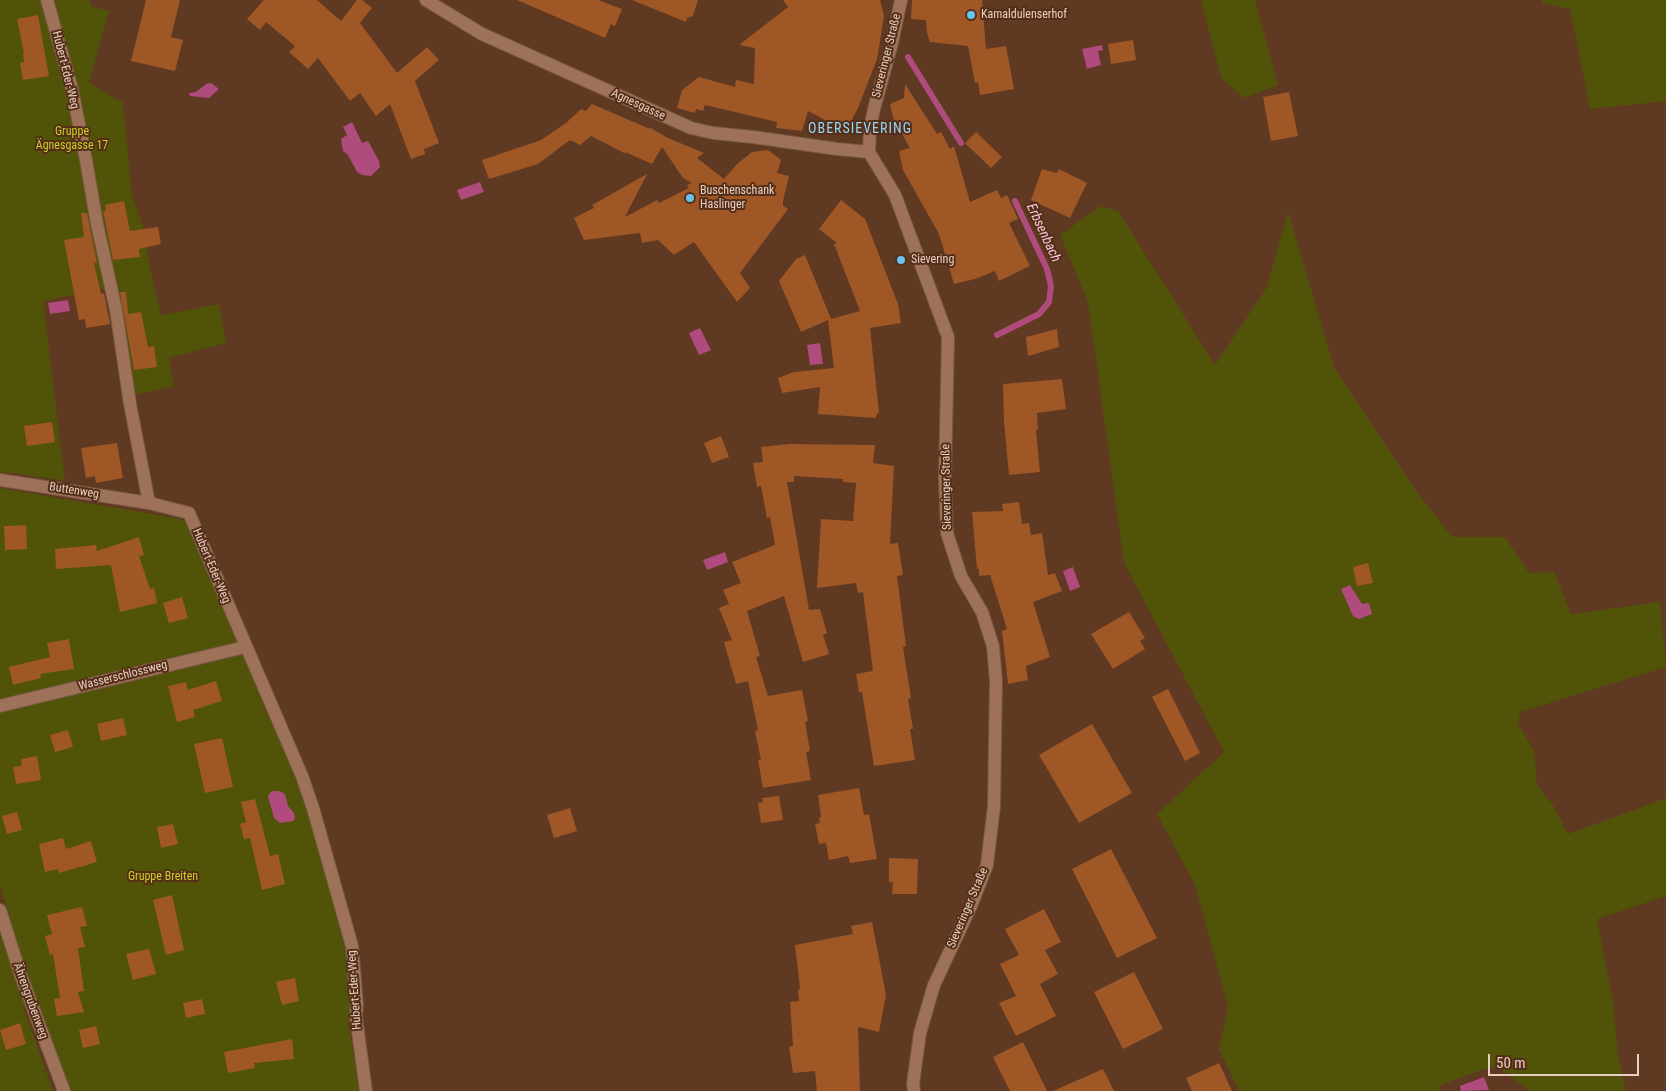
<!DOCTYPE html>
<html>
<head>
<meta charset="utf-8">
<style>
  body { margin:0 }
  #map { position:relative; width:1666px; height:1091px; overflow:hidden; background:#5f3921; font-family:"Roboto Condensed",sans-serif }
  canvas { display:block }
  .scale { position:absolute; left:1488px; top:1054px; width:151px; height:22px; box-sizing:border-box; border:2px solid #e7cec1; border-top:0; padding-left:6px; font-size:15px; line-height:18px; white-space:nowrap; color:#e7cec1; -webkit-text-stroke:4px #542e17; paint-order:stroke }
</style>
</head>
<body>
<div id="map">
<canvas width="1666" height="1091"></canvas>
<div class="scale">50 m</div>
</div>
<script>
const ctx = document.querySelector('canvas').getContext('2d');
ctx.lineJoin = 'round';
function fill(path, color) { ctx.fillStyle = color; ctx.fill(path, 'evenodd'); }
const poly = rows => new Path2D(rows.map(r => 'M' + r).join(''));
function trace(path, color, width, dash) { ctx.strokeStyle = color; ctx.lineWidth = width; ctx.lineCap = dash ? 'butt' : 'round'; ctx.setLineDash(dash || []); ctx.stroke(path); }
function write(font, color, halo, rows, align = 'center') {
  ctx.font = font + ' "Roboto Condensed",sans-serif'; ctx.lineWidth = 4; ctx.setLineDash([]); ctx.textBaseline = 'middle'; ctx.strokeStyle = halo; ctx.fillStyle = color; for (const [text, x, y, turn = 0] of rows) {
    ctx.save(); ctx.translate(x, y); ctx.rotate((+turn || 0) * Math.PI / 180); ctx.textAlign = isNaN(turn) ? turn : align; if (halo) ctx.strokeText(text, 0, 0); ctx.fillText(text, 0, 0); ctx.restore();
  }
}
const green = poly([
  [0,0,90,0,91,6,109,11,89,82,123,103,132,196,144,229,150,268,161,315,219,304,226,343,169,358,174,387,136,394,106,288,43,301,65,481,20,474,0,472],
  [1201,0,1255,0,1278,85,1244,98,1221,78],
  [1542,0,1666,0,1666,101,1590,109,1570,9,1542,3],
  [1101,206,1118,211,1215,365,1267,287,1288,211,1334,367,1415,489,1452,537,1505,537,1529,573,1554,572,1571,614,1660,602,1666,667,1520,712,1518,724,1534,750,1537,785,1553,805,1568,834,1666,798,1666,896,1597,919,1613,1002,1618,1055,1626,1091,1530,1091,1498,1067,1481,1070,1439,1086,1440,1091,1239,1091,1219,1049,1228,1007,1195,885,1157,814,1224,752,1124,563,1088,302,1060,235],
  [1350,585,1362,604,1356,619,1341,589],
  [0,488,181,519,189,525,237,635,267,714,298,776,316,831,347,954,352,1013,348,1021,359,1091,70,1091,18,950,0,885],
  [0,932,26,1004,24,1009,53,1091,0,1091]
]);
const water = poly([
  [1102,45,1103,50,1098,51,1101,65,1087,69,1082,49],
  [211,83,219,89,209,98,190,96,189,93,196,92,206,84],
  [352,122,362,143,368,141,379,161,380,167,371,176,362,175,357,172,348,155,343,151,341,139,347,135,343,127],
  [480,182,484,192,461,200,457,190],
  [68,300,70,311,50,314,48,303],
  [700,328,711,350,699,355,689,333],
  [820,343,823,364,810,365,807,345],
  [725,552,728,562,707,570,703,560],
  [1073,567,1080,587,1070,591,1063,571],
  [1350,585,1362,604,1369,603,1372,614,1359,619,1353,616,1341,589],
  [274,791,279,791,285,794,288,806,294,813,295,818,293,821,280,823,274,818,268,796,271,792],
  [1484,1077,1489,1090,1461,1091,1460,1086]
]);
const stream = poly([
  [908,57,961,143],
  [997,335,1039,314,1049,302,1051,286,1047,269,1015,201]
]);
const building = poly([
  [146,0,180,0,171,37,183,40,175,71,131,61],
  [264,0,317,0,341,21,357,0,362,0,372,8,360,23,397,73,427,47,439,60,415,81,439,143,424,149,425,154,411,159,390,104,376,116,360,93,350,101,318,58,308,69,289,52,295,46,266,22,260,30,247,19],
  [517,0,598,0,622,9,615,26,611,24,605,38],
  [632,0,698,0,693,16,687,18,686,22],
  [783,0,880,0,884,16,877,59,858,108,846,131,808,111,802,131,776,128,777,122,705,105,703,111,696,109,695,113,677,108,682,90,699,77,735,87,736,80,754,84,755,48,739,45,788,7],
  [912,0,982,0,986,49,1006,46,1014,89,980,95,978,82,975,83,968,46,930,42,927,33,926,20,911,19],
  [38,15,49,76,23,80,20,63,24,62,23,53,24,53,17,19],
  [1133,40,1136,60,1111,64,1108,44],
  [905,84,937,134,941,132,950,149,954,146,970,202,997,190,1001,198,1007,195,1018,219,1009,223,1030,266,999,281,995,271,975,279,954,284,939,234,903,170,899,151,910,148,893,118,890,104,904,98],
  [1289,92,1298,136,1271,141,1263,97],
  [592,104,650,129,649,127,668,138,704,153,697,158,724,179,737,164,752,152,768,150,781,160,777,173,789,176,783,201,783,206,788,209,740,273,750,288,737,302,694,242,674,255,658,240,642,243,640,233,584,240,574,218,594,208,592,205,647,174,625,217,657,200,659,203,689,188,687,185,692,183,683,178,662,147,652,164,625,152,626,154,591,136,580,145,570,140,538,164,489,179,482,160,541,140,566,123,581,109,586,111],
  [976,132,1002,157,991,168,965,143],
  [1042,169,1057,173,1059,169,1087,183,1070,218,1031,200],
  [841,200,865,219,898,304,901,323,870,328,879,413,877,413,876,418,818,414,820,387,782,393,778,378,794,372,834,368,828,320,801,332,779,281,796,259,805,255,831,319,860,311,834,244,837,243,819,229],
  [124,201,130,231,158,227,161,244,139,249,140,257,113,260,103,211,106,211,105,205],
  [81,213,87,213,97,263,94,263,101,294,104,293,110,324,86,328,85,319,79,320,64,240,84,237],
  [120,292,126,292,128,314,141,312,148,347,154,346,157,367,134,370],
  [1057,329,1059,347,1028,356,1026,337],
  [1062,379,1066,409,1037,413,1038,430,1036,430,1040,472,1009,475,1004,422,1003,384],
  [52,422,55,442,27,446,24,426],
  [721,436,729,457,712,463,704,443],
  [117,443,123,478,96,483,95,476,86,478,81,448],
  [789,444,875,445,873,463,894,466,890,544,898,543,903,575,897,576,906,646,903,647,911,698,908,699,913,729,910,729,915,760,874,766,862,692,859,692,856,674,873,671,863,592,858,593,856,583,817,588,821,519,853,521,856,483,843,482,843,479,794,476,794,482,787,482,809,610,820,609,827,633,823,635,829,654,803,662,784,596,747,611,760,656,756,657,768,696,802,690,808,721,805,722,810,751,806,752,811,780,763,788,758,760,761,760,755,731,758,730,748,681,736,684,724,642,732,640,719,608,729,604,723,590,741,583,732,562,775,545,770,517,767,518,761,486,757,487,753,463,763,462,761,447],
  [1019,502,1022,524,1029,523,1031,535,1042,533,1048,575,1055,573,1062,591,1033,602,1050,657,1026,666,1028,680,1008,684,1002,631,1007,629,990,575,979,576,979,569,977,569,972,512,1003,511,1002,504],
  [26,525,27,549,5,550,4,526],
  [139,537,144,555,139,556,150,589,154,588,157,603,120,612,111,565,56,569,55,549,96,545,97,551],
  [1368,563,1373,583,1357,586,1353,567],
  [182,597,188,618,169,623,163,603],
  [1129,612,1145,638,1140,641,1145,649,1113,669,1091,634],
  [69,639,74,669,40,674,41,678,13,685,9,667,50,657,47,643],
  [216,681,222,701,193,710,195,717,177,722,168,686,186,682,188,690],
  [1168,689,1200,753,1185,761,1152,697],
  [123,718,127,735,101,741,97,724],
  [1092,724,1132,793,1079,823,1039,755],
  [68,730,73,747,55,752,50,735],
  [222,738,233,787,205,793,194,744],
  [37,756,41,780,16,784,13,767,22,766,21,759],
  [859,788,864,815,869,814,877,859,850,863,848,856,829,860,826,843,819,844,815,824,820,823,819,818,821,817,818,795],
  [779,796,783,820,761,823,758,803,763,802,762,798],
  [255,799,270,856,278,854,285,884,262,890,250,838,244,839,240,824,246,822,241,802],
  [570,808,577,831,554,838,547,815],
  [17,812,22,830,7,834,2,816],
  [173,824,178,844,161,848,157,827],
  [63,838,66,849,91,841,97,862,59,873,58,869,45,872,39,844],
  [1111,849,1157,938,1117,958,1072,869],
  [889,858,918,859,917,894,892,894,893,882,889,882],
  [172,895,184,950,166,955,153,900],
  [82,907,87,926,80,927,85,947,78,948,84,991,78,992,84,1012,57,1016,54,999,60,998,53,954,50,955,45,936,52,934,47,915],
  [1044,909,1061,942,1045,950,1058,974,1040,984,1056,1016,1016,1036,999,1003,1016,996,1000,964,1019,955,1005,929],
  [872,922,886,995,879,1032,858,1027,860,1091,817,1091,815,1071,793,1073,789,1047,793,1046,790,1002,799,1001,798,990,800,989,795,945,853,934,851,926],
  [149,949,156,974,133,980,126,954],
  [1134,972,1163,1029,1123,1049,1094,992],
  [295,978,299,1001,282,1005,276,982],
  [202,999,205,1014,186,1018,183,1003],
  [20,1023,26,1044,6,1050,0,1030],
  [96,1026,100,1044,83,1048,79,1030],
  [292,1039,294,1059,254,1063,255,1068,228,1073,224,1052],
  [1023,1042,1047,1091,1010,1091,993,1057],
  [1219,1063,1232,1091,1192,1091,1186,1078],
  [1103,1069,1114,1091,1053,1091]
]);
const service = poly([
  [149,503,189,513,302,776,313,808,352,946,357,1004,356,1017,366,1091],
  [0,706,245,647]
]);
const minor = poly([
  [0,480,149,503,130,404,116,310,97,224,86,160,72,89,47,0],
  [0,910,21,976,64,1091]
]);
const tertiary = poly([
  [426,0,482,34,691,128,713,133,753,137,837,149,869,152]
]);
const secondary = poly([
  [901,0,892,43,874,109,870,129,869,152,895,195,948,337,945,477,947,533,961,576,982,612,993,646,996,681,994,806,987,865,971,906,934,985,920,1033,913,1084,914,1091]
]);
const markers = [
  [971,15,5,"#68c4f0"],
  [690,198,5,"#68c4f0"],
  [901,260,5,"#68c4f0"]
];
const poiNames = [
  ["Kamaldulenserhof",981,15],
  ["Buschenschank",700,191],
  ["Haslinger",700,205],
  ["Sievering",911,260]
];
const streetNames = [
  ["Sieveringer Straße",887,56,-76],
  ["Hubert-Eder-Weg",65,70,76],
  ["Agnesgasse",638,105,25],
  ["Sieveringer Straße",947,487,-91],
  ["Buttenweg",74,491,9],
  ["Hubert-Eder-Weg",211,566,67],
  ["Wasserschlossweg",123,676,-14],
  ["Sieveringer Straße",968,908,-67],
  ["Hubert-Eder-Weg",355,990,-94],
  ["Ährengrubenweg",30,1001,70]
];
const parkNames = [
  ["Gruppe",72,132],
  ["Ägnesgasse 17",72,146],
  ["Gruppe Breiten",163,877]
];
const neighbourhoodNames = [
  ["OBERSIEVERING",860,129]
];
const waterNames = [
  ["Erbsenbach",1043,233,65]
];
fill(green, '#515309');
fill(water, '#af4b7d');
trace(stream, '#af4b7d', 6);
fill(building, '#9f5726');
trace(service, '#775742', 14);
trace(minor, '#775742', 14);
trace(tertiary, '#775742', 14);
trace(secondary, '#775742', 14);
trace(service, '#9d7259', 12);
trace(minor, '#9d7259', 12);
trace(tertiary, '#9d7259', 12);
trace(secondary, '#9d7259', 12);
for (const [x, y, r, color] of markers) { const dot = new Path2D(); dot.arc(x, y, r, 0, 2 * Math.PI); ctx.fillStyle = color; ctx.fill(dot); trace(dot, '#542e17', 2); }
write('12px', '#e7cec1', '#542e17', poiNames, 'left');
write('12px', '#e7cec1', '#542e17', streetNames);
write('12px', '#cacf29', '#542e17', parkNames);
ctx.letterSpacing = '1px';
write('14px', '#95d5f6', '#542e17', neighbourhoodNames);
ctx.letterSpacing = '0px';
write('italic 14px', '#fcc6dd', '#542e17', waterNames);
</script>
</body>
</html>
